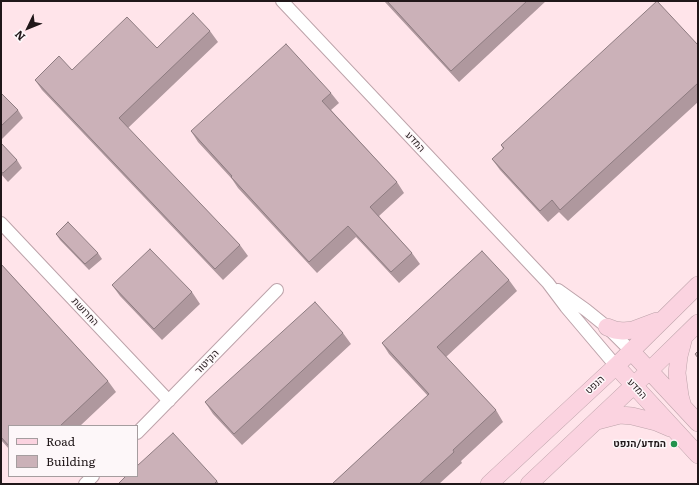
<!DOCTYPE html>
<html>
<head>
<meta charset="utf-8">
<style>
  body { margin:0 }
  #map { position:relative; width:699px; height:485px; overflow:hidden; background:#ffe4ea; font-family:Literata,serif }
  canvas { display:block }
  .frame { position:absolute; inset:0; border:2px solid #201719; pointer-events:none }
  .legend { position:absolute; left:8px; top:425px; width:130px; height:52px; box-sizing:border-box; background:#fdf7f9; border:1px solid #a59d9f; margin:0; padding:5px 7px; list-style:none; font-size:12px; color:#201719 }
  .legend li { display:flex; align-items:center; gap:8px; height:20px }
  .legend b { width:20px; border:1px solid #a59d9f }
  .north { position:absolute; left:8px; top:8px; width:40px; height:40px; -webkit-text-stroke:3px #fdf7f9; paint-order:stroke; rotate:227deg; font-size:11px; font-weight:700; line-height:16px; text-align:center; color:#201719 }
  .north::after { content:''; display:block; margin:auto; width:14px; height:18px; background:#201719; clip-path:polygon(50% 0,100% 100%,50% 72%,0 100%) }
</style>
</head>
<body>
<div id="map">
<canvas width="699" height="485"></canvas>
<div class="frame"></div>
<ul class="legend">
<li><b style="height:5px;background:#fbd3e0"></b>Road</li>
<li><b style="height:11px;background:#cbb1b8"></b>Building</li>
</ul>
<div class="north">N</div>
</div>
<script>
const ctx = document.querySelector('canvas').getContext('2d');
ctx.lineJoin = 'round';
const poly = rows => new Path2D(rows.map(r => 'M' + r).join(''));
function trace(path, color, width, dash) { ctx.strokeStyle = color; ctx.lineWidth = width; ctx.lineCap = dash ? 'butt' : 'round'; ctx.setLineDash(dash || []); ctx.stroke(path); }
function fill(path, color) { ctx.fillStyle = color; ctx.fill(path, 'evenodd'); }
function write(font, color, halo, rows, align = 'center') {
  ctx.font = font + ' Literata,Heebo,serif'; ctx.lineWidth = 3; ctx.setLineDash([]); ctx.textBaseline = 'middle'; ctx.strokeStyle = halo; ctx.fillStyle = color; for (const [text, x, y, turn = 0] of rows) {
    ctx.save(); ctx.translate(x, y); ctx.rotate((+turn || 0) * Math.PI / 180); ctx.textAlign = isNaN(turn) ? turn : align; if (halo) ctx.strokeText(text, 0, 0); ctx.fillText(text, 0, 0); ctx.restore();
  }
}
const street = poly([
  [282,1,548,283,566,307,616,366],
  [1,223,169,401],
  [558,290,586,310,607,327,631,351],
  [137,433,277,290],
  [85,484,93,476]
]);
const secondary = poly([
  [607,327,615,330,623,331,633,330,657,321],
  [631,351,698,423],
  [616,366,698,455],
  [683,407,680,396,677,373,679,356,684,337],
  [597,421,620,415,632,416,656,422,670,428],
  [489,484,616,366,698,285],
  [529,484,649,371,698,323]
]);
const wall = poly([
  [384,1,546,1,459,82],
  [210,31,218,42,128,128,240,245,248,256,223,280,42,90,35,80,157,48],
  [698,45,698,102,568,221,559,212,548,222,500,170,492,159,503,149,501,145],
  [1,93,18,110,23,118,1,140],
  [331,93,339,103,331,110,397,182,404,193,379,216,412,253,420,264,399,283,356,237,317,273,238,188,232,179,198,142,191,131],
  [1,144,17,160,22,168,8,182,1,174],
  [56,234,98,253,102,259,89,270,60,240],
  [1,264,108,381,116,392,80,426,9,426,9,449,1,440],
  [509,280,517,291,446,357,496,410,503,422,461,461,462,463,439,484,332,484,428,396,389,354,382,343],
  [112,285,192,292,200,304,162,340,120,296],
  [343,333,351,344,242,445,213,414,205,402],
  [217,481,219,484,118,484]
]);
const building = poly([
  [387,1,527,1,451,71,387,1],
  [657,1,698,45,698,83,560,210,552,200,540,211,492,159,504,148,501,145,657,1],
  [193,13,210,31,119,118,240,245,215,269,35,80,59,56,72,70,127,17,157,48,193,13],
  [286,44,331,93,322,101,397,182,370,207,412,253,391,272,348,226,309,262,231,177,232,176,191,131,286,44],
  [1,93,18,110,1,126,1,93],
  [1,143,17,160,3,173,1,172,1,143],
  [68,222,98,253,85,264,56,234,68,222],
  [150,249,192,292,154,329,112,285,150,249],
  [482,251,509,280,437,347,496,410,453,450,454,452,419,484,332,484,429,394,382,343,482,251],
  [1,264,108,381,60,426,9,426,9,446,1,437,1,264],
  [315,302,343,333,234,434,205,402,315,302],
  [698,351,698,358,695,354,698,351],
  [173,433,217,481,214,484,118,484,126,476,137,476,137,466,173,433]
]);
const markers = [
  [674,444,4,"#20934d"]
];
const streetNames = [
  ["המדע",415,142,47],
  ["החרושת",85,312,47],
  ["הקיטור",207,362,-46],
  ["הנפט",595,385,-43],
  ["המדע",637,389,47]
];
const poiNames = [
  ["המדע/הנפט",666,444]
];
trace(street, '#bda3aa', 14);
trace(secondary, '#bda3aa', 18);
trace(street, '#fff', 12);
trace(secondary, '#fbd3e0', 17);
fill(wall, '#af989e');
fill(building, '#cbb1b8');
trace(building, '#8e7c81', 1);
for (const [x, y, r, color] of markers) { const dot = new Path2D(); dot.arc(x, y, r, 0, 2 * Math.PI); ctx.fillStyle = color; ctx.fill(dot); trace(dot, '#fdf7f9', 1.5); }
write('10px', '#201719', '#fdf7f9', streetNames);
write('bold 10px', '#201719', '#fdf7f9', poiNames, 'right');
</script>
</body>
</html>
